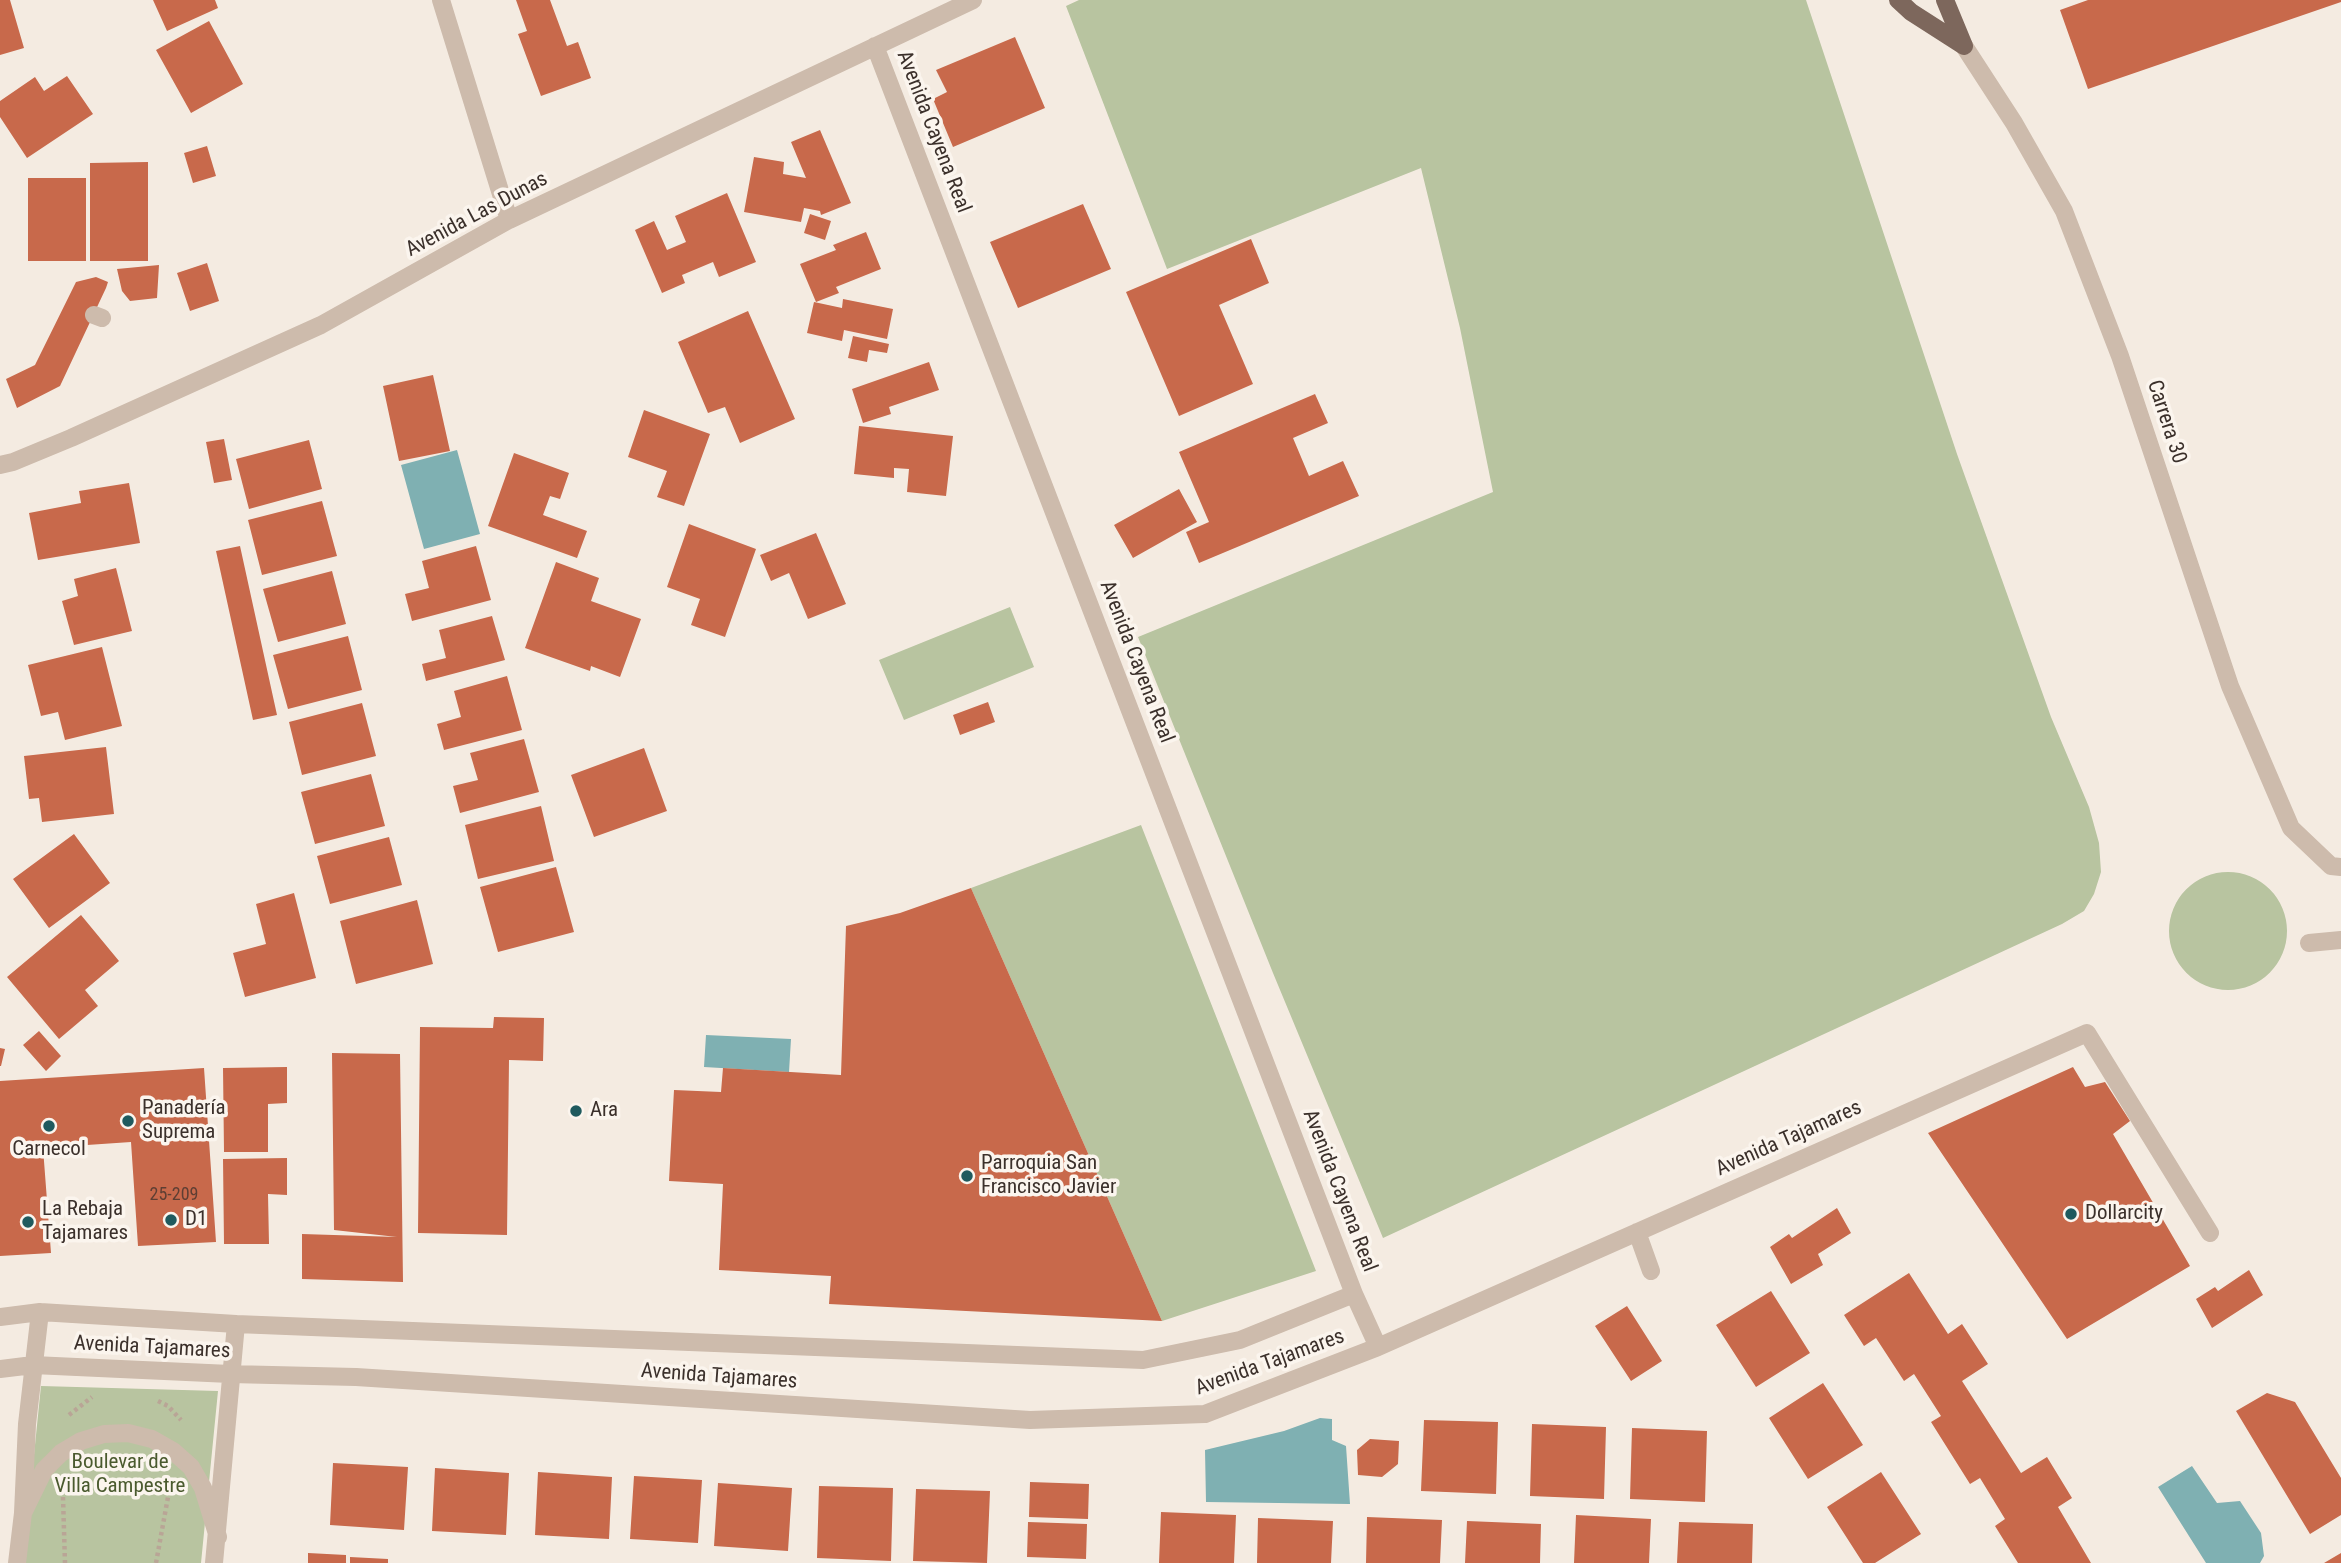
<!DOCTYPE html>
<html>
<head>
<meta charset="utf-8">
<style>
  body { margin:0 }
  canvas { display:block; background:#f4ebe1 }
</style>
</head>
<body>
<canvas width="2341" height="1563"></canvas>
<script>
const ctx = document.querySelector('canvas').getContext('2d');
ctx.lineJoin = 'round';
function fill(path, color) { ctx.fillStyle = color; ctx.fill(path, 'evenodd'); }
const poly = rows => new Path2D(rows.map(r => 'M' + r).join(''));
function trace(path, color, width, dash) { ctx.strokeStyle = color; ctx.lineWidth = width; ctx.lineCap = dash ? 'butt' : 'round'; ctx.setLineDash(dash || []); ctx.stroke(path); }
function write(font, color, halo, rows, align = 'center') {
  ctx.font = font + ' "Roboto Condensed",sans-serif'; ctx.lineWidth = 7; ctx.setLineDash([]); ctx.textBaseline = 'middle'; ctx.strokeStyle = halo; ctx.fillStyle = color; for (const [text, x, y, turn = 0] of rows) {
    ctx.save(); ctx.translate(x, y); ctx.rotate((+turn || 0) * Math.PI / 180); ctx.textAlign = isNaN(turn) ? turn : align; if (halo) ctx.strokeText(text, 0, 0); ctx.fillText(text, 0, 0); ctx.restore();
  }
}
const green = poly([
  [1079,0,1806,0,1957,454,2051,717,2089,807,2099,843,2101,872,2094,894,2084,911,2062,924,1383,1238,1273,973,1138,637,1493,492,1460,328,1421,168,1167,269,1066,6],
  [1010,607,1034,667,904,720,879,660],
  [1141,825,1316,1271,1162,1321,971,888],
  '2169 931a59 59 0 1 1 118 0a59 59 0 1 1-118 0Z',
  [41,1386,218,1391,201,1563,23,1563]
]);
const water = poly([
  [457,450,480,534,424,549,401,465],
  [706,1035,791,1039,789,1072,704,1067],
  [1320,1418,1332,1419,1332,1440,1346,1446,1350,1504,1206,1502,1205,1450,1284,1431],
  [2192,1466,2217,1503,2240,1501,2261,1533,2264,1556,2260,1563,2206,1563,2158,1487]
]);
const building = poly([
  [0,0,10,0,24,48,0,55],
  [153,0,215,0,218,8,167,31],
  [516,0,550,0,567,46,578,42,591,78,541,96,518,34,527,31],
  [2088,0,2341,0,2341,2,2088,89,2060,10],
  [209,21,243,84,191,113,156,50],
  [1015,37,1045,108,953,147,933,99,947,92,936,70],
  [67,76,93,114,27,158,0,117,0,101,35,77,44,91],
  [820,130,851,203,821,215,820,211,804,208,801,222,744,212,754,157,784,162,783,174,806,178,791,142],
  [207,146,216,176,193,183,184,153],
  [148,162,148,261,90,261,90,163],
  [28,178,86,178,86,261,28,261],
  [727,193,756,262,719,277,713,262,682,275,685,283,662,293,635,230,654,221,667,250,686,242,675,216],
  [1083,204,1111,269,1018,308,990,242],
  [810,214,831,221,825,240,804,233],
  [866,232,881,269,836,287,839,293,816,302,800,264,836,250,833,245],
  [1251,239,1269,283,1219,305,1253,384,1179,416,1126,292],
  [207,263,219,301,190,311,177,273],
  [159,265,157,298,130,301,122,291,117,269],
  [96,277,108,282,106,288,60,386,17,408,6,379,35,365,76,282],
  [843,299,893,309,887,339,844,330,842,341,807,333,814,302,842,308],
  [748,311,795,419,740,443,725,407,708,413,678,342],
  [853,336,889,344,887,353,869,350,867,362,848,358],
  [929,362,939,390,889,407,891,414,863,423,852,389],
  [433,375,450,451,399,461,383,386],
  [1315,394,1328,423,1293,438,1309,476,1343,461,1359,496,1199,563,1186,532,1209,522,1179,452],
  [644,410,710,434,684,506,657,497,667,471,628,457],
  [859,426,953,436,946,496,907,492,909,469,894,468,894,478,854,474],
  [224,439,232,480,214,483,206,442],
  [309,440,322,489,249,509,236,459],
  [514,453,569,473,560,499,550,496,543,515,587,531,577,558,488,526],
  [129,483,140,543,38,560,29,513,81,503,79,491],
  [1179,489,1197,522,1133,558,1114,525],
  [322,501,337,556,262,575,248,520],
  [689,524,756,549,725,637,691,625,700,599,667,587],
  [816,533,846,604,808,619,789,573,771,581,760,555],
  [240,546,277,715,253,720,216,551],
  [476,546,491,600,412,621,405,594,429,588,422,561],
  [556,562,599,578,591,601,641,619,620,677,591,666,590,671,525,648],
  [116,568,132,631,74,645,62,601,78,596,74,579],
  [332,571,346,624,278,642,263,589],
  [492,616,505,660,426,681,422,664,446,658,439,630],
  [348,636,362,690,288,709,273,655],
  [102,647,122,726,65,740,58,712,41,716,28,665],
  [507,676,522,730,444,750,437,724,461,717,454,691],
  [988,702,995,722,960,735,953,715],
  [362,703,376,756,302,775,289,722],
  [524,739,539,792,460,813,453,786,478,780,470,753],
  [106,747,114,814,42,822,39,798,29,799,24,756],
  [644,748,667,811,594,837,571,775],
  [371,774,385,826,315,844,301,792],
  [541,806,554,861,478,879,465,825],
  [74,834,110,883,49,928,13,879],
  [389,837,402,885,330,904,317,856],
  [556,867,574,932,498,952,480,887],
  [971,888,1162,1321,829,1304,831,1276,719,1270,723,1184,669,1181,674,1090,721,1092,723,1068,841,1075,846,926,900,913],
  [294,893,316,978,245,997,233,953,266,944,256,904],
  [417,900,433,964,356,984,340,921],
  [81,915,119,961,85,990,98,1006,59,1039,7,977],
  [494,1017,544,1018,543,1061,509,1060,507,1235,418,1233,420,1027,493,1028],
  [39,1031,61,1056,46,1071,23,1045],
  [0,1048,5,1049,1,1066,0,1066],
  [332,1053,400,1054,403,1282,302,1279,302,1234,397,1237,334,1230],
  [287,1067,287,1103,268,1104,268,1152,224,1152,223,1068],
  [2073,1067,2085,1087,2105,1082,2130,1121,2113,1134,2190,1266,2067,1339,1928,1133],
  [204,1068,216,1242,138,1246,131,1142,43,1148,51,1253,0,1256,0,1081],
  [287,1158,287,1195,268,1194,269,1244,224,1244,223,1159],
  [1837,1208,1851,1233,1818,1254,1823,1265,1791,1284,1770,1247,1789,1234,1792,1238],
  [2249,1270,2263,1295,2212,1328,2196,1299,2215,1287,2218,1291],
  [1909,1273,1948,1334,1962,1324,1988,1364,1962,1381,2021,1473,2047,1457,2072,1498,2058,1507,2091,1563,2018,1563,1995,1526,2005,1519,1980,1478,1970,1484,1931,1422,1941,1416,1914,1374,1904,1381,1876,1338,1864,1346,1844,1315],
  [1771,1291,1810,1353,1756,1387,1716,1325],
  [1627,1306,1662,1361,1631,1381,1595,1326],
  [1823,1383,1863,1445,1808,1479,1769,1418],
  [2267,1393,2295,1402,2341,1478,2341,1515,2310,1534,2236,1411],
  [1424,1420,1498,1422,1496,1494,1421,1491],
  [1532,1424,1606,1427,1604,1499,1530,1496],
  [1632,1428,1707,1431,1705,1502,1630,1499],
  [1370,1439,1399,1441,1398,1464,1382,1477,1358,1475,1357,1450],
  [333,1463,408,1467,404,1530,330,1525],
  [435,1468,509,1473,506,1535,432,1531],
  [538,1472,612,1477,609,1539,535,1535],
  [1881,1472,1921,1534,1875,1563,1863,1563,1827,1507],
  [634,1476,702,1480,698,1543,630,1539],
  [1030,1482,1089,1484,1088,1519,1029,1517],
  [718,1483,792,1488,788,1551,714,1546],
  [819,1486,893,1488,891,1561,817,1558],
  [916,1489,990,1491,987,1563,913,1561],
  [1161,1512,1236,1515,1234,1563,1159,1563],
  [1576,1515,1651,1519,1649,1563,1574,1563],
  [1367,1517,1442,1520,1440,1563,1366,1563],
  [1258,1518,1333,1521,1331,1563,1257,1563],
  [1467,1521,1541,1524,1540,1563,1465,1563],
  [1028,1522,1087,1524,1086,1559,1027,1557],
  [1679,1522,1753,1524,1752,1563,1677,1563],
  [308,1553,346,1555,346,1563,308,1563],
  [2341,1553,2341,1563,2324,1563],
  [350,1557,388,1559,388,1563,350,1563]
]);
const path = poly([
  [158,1401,168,1406,181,1420],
  [69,1415,92,1397],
  [63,1497,65,1563],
  [156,1563,170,1486]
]);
const minor = poly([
  [441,0,509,220],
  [875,46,1354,1294,1378,1347],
  [1964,46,2014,123,2064,211,2120,356,2230,686,2291,828,2331,866,2341,867],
  [94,315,102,318],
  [0,465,13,462,71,438,321,325,509,220,973,0],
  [2309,943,2341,940],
  [1637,1232,1651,1271],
  [0,1317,40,1312,236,1324,1143,1360,1240,1340,1354,1294],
  [0,1369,33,1365,230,1374,356,1377,1030,1420,1205,1414,1378,1347,2087,1033,2210,1233],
  [23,1513,44,1470,61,1453,81,1441,104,1434,128,1433,152,1439,173,1451,191,1467,203,1488,218,1537],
  [17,1563,23,1513,27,1424,40,1312],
  [214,1563,236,1324]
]);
const major = poly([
  [1898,0,1911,12,1964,46],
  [1945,0,1964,46]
]);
const markers = [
  [576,1111,7,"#1f5a5e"],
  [128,1121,7,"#1f5a5e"],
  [49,1126,7,"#1f5a5e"],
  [967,1176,7,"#1f5a5e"],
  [2071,1214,7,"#1f5a5e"],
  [171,1220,7,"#1f5a5e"],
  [28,1222,7,"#1f5a5e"]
];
const numberNames = [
  ["25-209",174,1195]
];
const streetNames = [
  ["Avenida Cayena Real",933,132,69],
  ["Avenida Las Dunas",477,215,-28],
  ["Carrera 30",2166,422,72],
  ["Avenida Cayena Real",1136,662,69],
  ["Avenida Tajamares",1789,1139,-24],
  ["Avenida Cayena Real",1339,1191,69],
  ["Avenida Tajamares",152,1348,3],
  ["Avenida Tajamares",1270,1363,-20],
  ["Avenida Tajamares",719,1377,4]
];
const poiNames = [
  ["Panadería",142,1109],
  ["Suprema",142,1133],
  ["Ara",590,1111],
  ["Carnecol",49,1150,"center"],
  ["Parroquia San",981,1164],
  ["Francisco Javier",981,1188],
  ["La Rebaja",42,1210],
  ["Tajamares",42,1234],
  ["Dollarcity",2085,1214],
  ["D1",185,1220]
];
const parkNames = [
  ["Boulevar de",120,1463],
  ["Villa Campestre",120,1487]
];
fill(green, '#b8c4a0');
fill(water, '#7fb0b2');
fill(building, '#c8694b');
trace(path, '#b9a596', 4.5, [3.5, 3.5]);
trace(minor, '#cdbbac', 18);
trace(major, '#7d675c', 18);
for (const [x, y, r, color] of markers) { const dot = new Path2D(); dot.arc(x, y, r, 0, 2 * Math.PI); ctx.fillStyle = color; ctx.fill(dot); trace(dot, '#fbf5ee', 2.5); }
write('18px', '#5e3e33', null, numberNames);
write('21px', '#3b302b', '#fbf5ee', streetNames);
write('21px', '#3b302b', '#fbf5ee', poiNames, 'left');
write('21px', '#4a5a2e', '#fbf5ee', parkNames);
</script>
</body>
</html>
